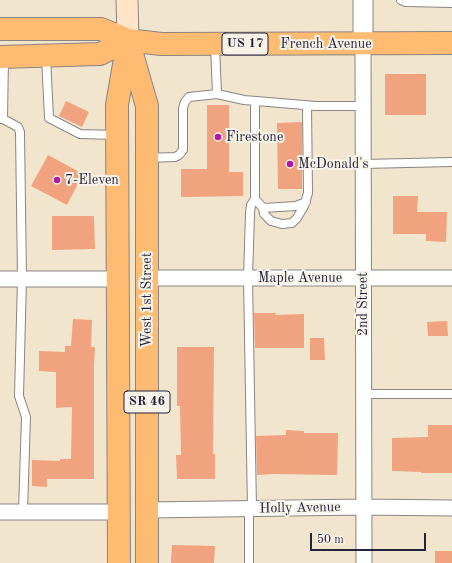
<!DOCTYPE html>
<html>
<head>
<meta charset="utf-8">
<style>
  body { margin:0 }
  #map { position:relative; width:452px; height:563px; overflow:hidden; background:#f1e6cd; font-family:"Old Standard TT",serif }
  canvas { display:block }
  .scale { position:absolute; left:310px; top:533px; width:116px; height:18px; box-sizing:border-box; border:2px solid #22223b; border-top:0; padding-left:5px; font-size:12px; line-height:14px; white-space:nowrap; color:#22223b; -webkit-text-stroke:3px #f7f3e8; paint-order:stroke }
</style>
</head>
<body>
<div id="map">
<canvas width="452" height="563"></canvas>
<div class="scale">50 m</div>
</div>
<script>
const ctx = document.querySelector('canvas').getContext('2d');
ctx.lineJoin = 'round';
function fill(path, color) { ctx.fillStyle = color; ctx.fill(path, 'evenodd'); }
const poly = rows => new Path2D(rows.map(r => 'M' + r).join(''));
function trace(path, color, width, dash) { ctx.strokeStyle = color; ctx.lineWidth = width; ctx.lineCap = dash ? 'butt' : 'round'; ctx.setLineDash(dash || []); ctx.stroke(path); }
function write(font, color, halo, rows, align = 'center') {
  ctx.font = font + ' "Old Standard TT",serif'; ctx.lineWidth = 4; ctx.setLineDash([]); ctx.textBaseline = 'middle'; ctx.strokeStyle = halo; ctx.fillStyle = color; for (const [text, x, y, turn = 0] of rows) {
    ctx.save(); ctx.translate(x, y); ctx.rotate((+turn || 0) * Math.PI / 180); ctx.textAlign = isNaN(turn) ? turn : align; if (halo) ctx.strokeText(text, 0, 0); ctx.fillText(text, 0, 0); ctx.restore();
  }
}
const building = poly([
  [385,74,426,74,426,115,385,115],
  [66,101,89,112,82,127,59,116],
  [207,105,229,105,229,172,243,172,243,196,181,197,181,169,207,169],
  [302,122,302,189,278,189,277,123],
  [48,155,83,174,67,205,31,186],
  [393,196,418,196,417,212,447,212,446,242,426,241,426,234,393,234],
  [52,216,94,216,95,249,52,250],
  [254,313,276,313,275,315,304,314,304,348,255,348],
  [73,319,92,320,91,347,95,347,94,364,94,479,47,479,47,487,32,486,32,460,60,461,60,459,71,459,72,407,56,408,56,372,39,371,39,351,65,352,65,346,71,346],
  [447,321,448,336,428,336,427,322],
  [310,338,324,338,325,360,310,360],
  [177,347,214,347,213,454,215,454,215,479,177,479,176,455,181,455,180,406,177,406],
  [428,425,452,425,452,473,421,473,421,472,392,471,392,438,428,437],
  [286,430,304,431,304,433,338,433,337,475,275,474,257,475,256,436,286,435],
  [172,545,215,546,214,563,171,563],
  [435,551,452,551,452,563,435,563]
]);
const service = poly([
  [401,0,406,2,452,3],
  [215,45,217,94,244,100,316,106,363,106],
  [46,57,49,118,80,134,116,135],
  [0,119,3,119,18,127,20,132,22,279,19,396,26,417,23,511],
  [3,119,4,58],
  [147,158,175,157,179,155,183,150,183,108,185,102,189,97,217,94],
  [363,164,452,162],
  [255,199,263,208,264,214,271,221,282,224,292,223,297,218,304,206,308,193,307,106],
  [263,208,296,206,306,202],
  [363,394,452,394],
  [252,509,248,278,250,213,251,205,255,199,255,101],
  [249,563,249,509]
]);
const minor = poly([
  [363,44,364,563],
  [147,278,452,278],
  [0,279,118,279],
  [147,510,364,507,452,508],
  [0,512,119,512]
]);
const tertiary = poly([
  [363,0,363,44]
]);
const secondary = poly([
  [127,0,128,40]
]);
const primary = poly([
  [0,29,101,29,128,40,161,44,452,43],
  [128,40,147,106,147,563],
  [0,57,100,54,128,40],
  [119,563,117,105,127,47]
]);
const markers = [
  [218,137,4,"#b5179e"],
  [290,164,4,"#b5179e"],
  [57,180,4,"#b5179e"]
];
const shields = [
  [245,44,46],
  [147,402,46]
];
const shieldNames = [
  ["US 17",245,44],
  ["SR 46",147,402]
];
const streetNames = [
  ["French Avenue",326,44],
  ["Maple Avenue",300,278],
  ["West 1st Street",147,300,-90],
  ["2nd Street",363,304,-90],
  ["Holly Avenue",300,508,-1]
];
const poiNames = [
  ["Firestone",226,137],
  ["McDonald's",298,164],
  ["7-Eleven",65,180]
];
fill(building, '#f0a37e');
trace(service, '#8a8484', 10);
trace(minor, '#8a8484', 17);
trace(tertiary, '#8a8484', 21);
trace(secondary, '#8a8484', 23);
trace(primary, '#8a8484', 24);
trace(service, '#fff', 8);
trace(minor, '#fff', 15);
trace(tertiary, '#fff', 19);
trace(secondary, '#ffe4c6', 21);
trace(primary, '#febb71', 22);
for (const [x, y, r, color] of markers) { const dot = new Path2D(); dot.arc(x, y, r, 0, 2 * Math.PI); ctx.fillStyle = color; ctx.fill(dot); trace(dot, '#f7f3e8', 1.5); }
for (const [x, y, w] of shields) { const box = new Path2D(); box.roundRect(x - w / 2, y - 11, w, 22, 3); ctx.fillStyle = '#f7f3e8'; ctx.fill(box); trace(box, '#22223b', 1); }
write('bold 13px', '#22223b', null, shieldNames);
write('14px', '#22223b', '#f7f3e8', streetNames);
write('14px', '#22223b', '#f7f3e8', poiNames, 'left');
</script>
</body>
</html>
